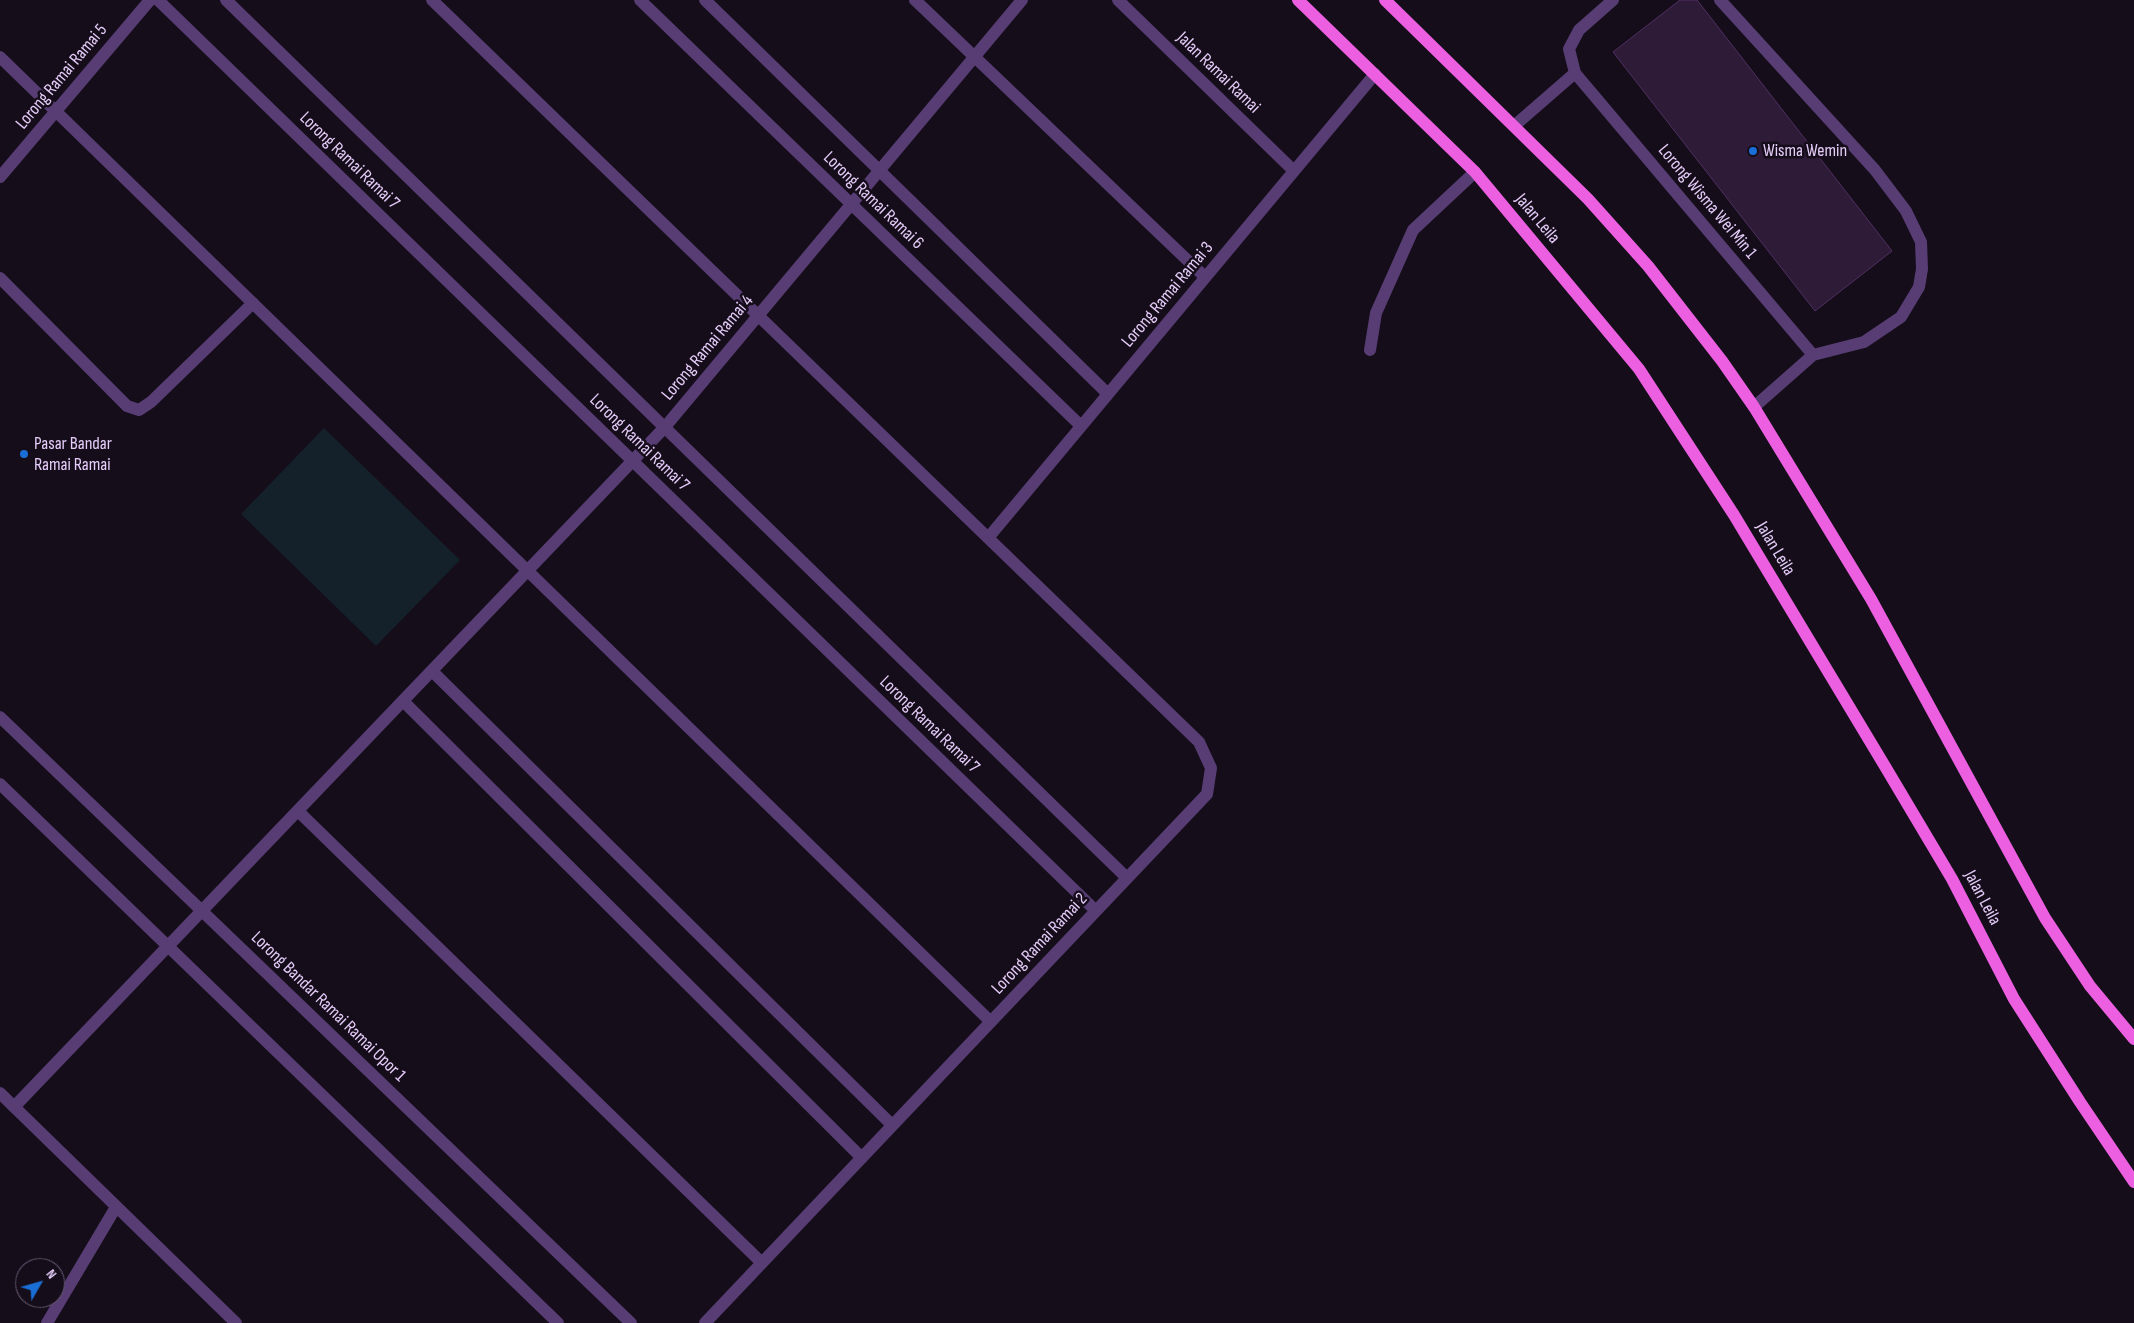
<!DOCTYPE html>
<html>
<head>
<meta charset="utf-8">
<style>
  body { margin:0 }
  #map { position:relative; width:2134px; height:1323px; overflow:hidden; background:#150d1a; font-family:"Sofia Sans Condensed",sans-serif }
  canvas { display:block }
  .north { position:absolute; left:15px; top:1258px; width:50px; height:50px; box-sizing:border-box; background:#150d1a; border:1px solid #685973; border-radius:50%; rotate:52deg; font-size:14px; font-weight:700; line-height:20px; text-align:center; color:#e5ccf9 }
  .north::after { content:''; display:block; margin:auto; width:18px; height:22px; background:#1a6fd7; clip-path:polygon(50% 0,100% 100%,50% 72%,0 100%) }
</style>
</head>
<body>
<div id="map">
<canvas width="2134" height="1323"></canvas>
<div class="north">N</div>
</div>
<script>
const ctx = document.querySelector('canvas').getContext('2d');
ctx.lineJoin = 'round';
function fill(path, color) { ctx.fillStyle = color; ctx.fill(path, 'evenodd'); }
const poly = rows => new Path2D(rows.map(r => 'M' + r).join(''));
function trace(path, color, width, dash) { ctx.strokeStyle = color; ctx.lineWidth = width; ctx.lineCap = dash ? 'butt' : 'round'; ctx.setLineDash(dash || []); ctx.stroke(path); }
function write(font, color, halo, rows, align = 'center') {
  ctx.font = font + ' "Sofia Sans Condensed",sans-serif'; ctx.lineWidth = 5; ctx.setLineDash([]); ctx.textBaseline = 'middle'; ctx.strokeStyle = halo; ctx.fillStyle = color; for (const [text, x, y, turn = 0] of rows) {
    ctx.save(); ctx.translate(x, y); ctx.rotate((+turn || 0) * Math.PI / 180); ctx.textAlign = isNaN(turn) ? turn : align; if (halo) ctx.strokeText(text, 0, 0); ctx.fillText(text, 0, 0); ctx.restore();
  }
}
const green = poly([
  [324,428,460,560,376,646,241,514]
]);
const building = poly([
  [1680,0,1697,0,1892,251,1815,311,1613,52,1680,0]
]);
const minor = poly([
  [158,0,1096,911],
  [226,0,1127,878],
  [432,0,1199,742,1211,768,1207,794,705,1323],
  [640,0,1081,426],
  [705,0,1108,394],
  [915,0,1205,277],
  [1118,0,1294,171],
  [1720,0,1875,170,1906,211,1921,242,1922,269,1919,287,1901,317,1864,342,1813,355],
  [0,57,991,1022],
  [1575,73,1569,49,1579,30,1613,0],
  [1514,126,1575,73,1813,355,1754,407],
  [0,177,150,0],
  [0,278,127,406,139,410,151,402,253,303],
  [1370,350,1376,313,1413,230,1475,172],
  [988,538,1375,74],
  [432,671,892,1125],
  [403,701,862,1158],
  [0,717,631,1323],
  [0,784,558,1323],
  [298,811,762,1263],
  [0,1093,236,1323],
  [14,1107,665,427,1022,0],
  [47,1323,116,1207]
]);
const major = poly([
  [1298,0,1475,172,1639,369,1734,515,1886,768,1952,879,2014,999,2080,1102,2134,1182],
  [1385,0,1588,199,1648,266,1722,361,1754,407,1871,599,2045,918,2090,986,2134,1039]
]);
const markers = [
  [1753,151,5,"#1a6fd7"],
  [24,454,5,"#1a6fd7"]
];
const streetNames = [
  ["Jalan Ramai Ramai",1218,73,44],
  ["Lorong Ramai Ramai 5",62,77,-50],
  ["Lorong Ramai Ramai 7",349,161,44],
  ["Lorong Ramai Ramai 6",873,201,44],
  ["Lorong Wisma Wei Min 1",1707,202,50],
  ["Jalan Leila",1537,219,50],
  ["Lorong Ramai Ramai 3",1168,295,-50],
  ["Lorong Ramai Ramai 4",708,348,-50],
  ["Lorong Ramai Ramai 7",639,443,44],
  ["Jalan Leila",1775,549,59],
  ["Lorong Ramai Ramai 7",929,725,44],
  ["Jalan Leila",1982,898,62],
  ["Lorong Ramai Ramai 2",1040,944,-47],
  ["Lorong Bandar Ramai Ramai Opor 1",328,1007,44]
];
const poiNames = [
  ["Wisma Wemin",1763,151],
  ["Pasar Bandar",34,444],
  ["Ramai Ramai",34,465]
];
fill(green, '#14212a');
fill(building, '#2e1b38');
trace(building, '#503062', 1);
trace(minor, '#573d73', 12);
trace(major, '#ec5fe1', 12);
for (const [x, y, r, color] of markers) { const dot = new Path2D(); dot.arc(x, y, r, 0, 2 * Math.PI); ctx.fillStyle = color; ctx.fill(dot); trace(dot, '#150d1a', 2); }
write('18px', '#e5ccf9', '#150d1a', streetNames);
write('18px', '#e5ccf9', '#150d1a', poiNames, 'left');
</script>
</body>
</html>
